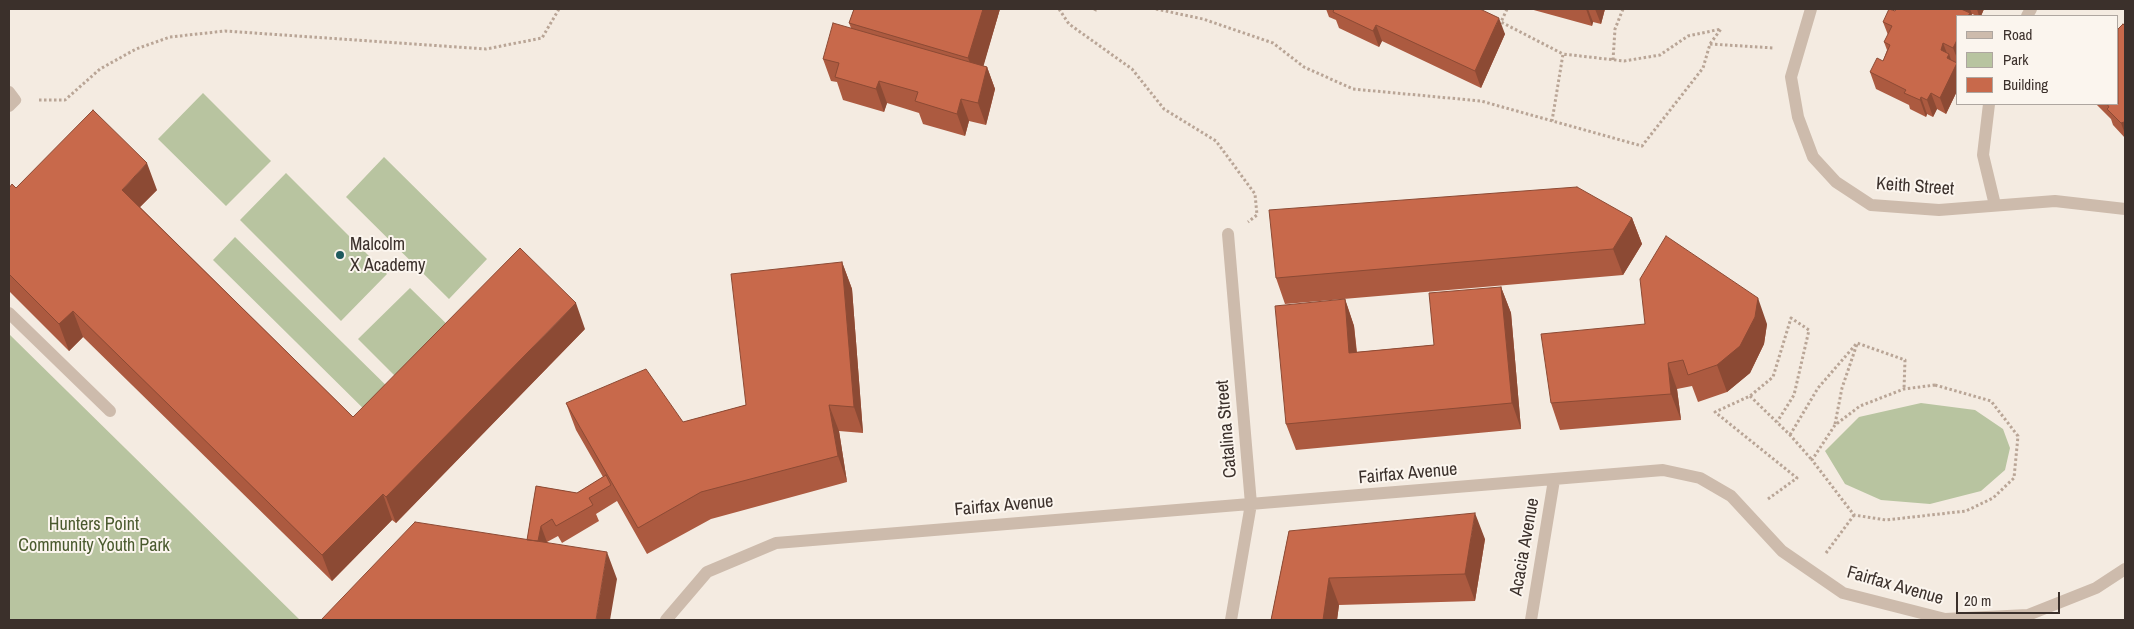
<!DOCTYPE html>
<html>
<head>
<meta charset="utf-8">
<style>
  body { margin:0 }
  #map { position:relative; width:2134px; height:629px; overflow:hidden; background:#f4ebe1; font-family:"Archivo Narrow",sans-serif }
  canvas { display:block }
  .frame { position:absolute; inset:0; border:10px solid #3b302b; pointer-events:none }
  .legend { position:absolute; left:1956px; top:15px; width:162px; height:90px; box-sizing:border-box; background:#fbf5ee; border:1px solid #aea6a0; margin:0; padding:6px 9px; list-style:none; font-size:15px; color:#3b302b }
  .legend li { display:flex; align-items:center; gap:10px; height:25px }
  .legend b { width:25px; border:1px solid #aea6a0 }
  .scale { position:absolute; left:1956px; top:592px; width:104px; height:22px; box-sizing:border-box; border:2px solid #3b302b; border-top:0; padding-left:6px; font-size:15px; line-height:18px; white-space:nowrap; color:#3b302b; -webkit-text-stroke:4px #fbf5ee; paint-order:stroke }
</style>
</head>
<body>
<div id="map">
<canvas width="2134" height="629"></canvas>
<div class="frame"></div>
<ul class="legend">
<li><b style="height:6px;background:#cdbbac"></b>Road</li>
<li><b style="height:14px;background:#b8c4a0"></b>Park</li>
<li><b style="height:14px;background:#c8694b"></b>Building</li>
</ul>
<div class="scale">20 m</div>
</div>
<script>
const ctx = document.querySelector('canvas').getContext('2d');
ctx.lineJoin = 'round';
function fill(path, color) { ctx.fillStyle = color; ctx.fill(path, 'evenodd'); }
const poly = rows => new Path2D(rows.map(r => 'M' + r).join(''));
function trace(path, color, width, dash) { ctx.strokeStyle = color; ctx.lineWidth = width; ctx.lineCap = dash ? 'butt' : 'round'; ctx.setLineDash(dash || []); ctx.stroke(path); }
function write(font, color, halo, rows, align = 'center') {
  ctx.font = font + ' "Archivo Narrow",sans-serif'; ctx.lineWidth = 4; ctx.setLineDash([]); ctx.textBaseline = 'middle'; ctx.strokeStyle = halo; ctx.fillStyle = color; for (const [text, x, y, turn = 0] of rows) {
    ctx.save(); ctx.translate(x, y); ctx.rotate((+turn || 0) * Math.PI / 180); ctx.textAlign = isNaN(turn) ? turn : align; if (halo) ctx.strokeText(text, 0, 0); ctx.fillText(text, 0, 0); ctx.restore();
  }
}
const green = poly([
  [203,93,271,161,226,206,158,139],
  [384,157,487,259,449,299,346,197],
  [286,173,387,274,341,321,240,220],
  [235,237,401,400,378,423,213,260],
  [410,288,462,339,410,391,358,339],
  [9,334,300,620,9,620],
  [1921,403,1975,410,2003,429,2010,448,2005,470,1981,491,1930,504,1881,500,1845,484,1825,451,1859,417]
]);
const path = poly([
  [1059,9,1069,24,1132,69,1164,109,1216,141,1255,194,1257,215,1248,222],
  [1094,9,1096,10,1098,9],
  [1156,9,1203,19,1273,43,1304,67,1353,89,1481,101,1642,146,1703,68,1710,44,1721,29,1688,36,1660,55,1624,61,1563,54],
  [1507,9,1501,22,1563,54,1552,121],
  [1710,44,1774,48],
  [1613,60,1615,29,1623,9],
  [39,100,65,100,100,69,136,49,170,37,225,31,486,49,542,38,559,9],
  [1935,385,1991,401,2018,436,2014,478,1993,498,1966,511,1886,520,1854,515,1812,460,1835,425,1860,406,1904,389,1935,385],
  [1750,396,1790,435,1812,460],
  [1835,424,1842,388,1857,344],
  [1790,435,1818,388,1857,343,1905,360,1904,389],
  [1768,499,1797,478,1715,412,1750,396,1773,377,1791,318,1809,330,1794,395,1777,422],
  [1826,553,1854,515]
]);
const service = poly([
  [9,313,110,411]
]);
const minor = poly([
  [1811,9,1791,77,1798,117,1813,157,1836,182,1871,205,1939,210,2055,201,2125,209],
  [2027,16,2031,9],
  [9,92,15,100,9,106],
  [1989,104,1983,155,1995,205],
  [1228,234,1251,504,1231,620],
  [666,620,707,572,776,543,1663,470,1700,478,1731,496,1782,551,1843,593,1945,619,2028,615,2096,588,2125,569],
  [1531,620,1554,480]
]);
const wall = poly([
  [854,9,1000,9,983,66,987,67,995,89,986,125,969,121,965,136,923,124,919,113,887,103,884,112,843,100,837,82,831,81,823,59,851,28,849,23],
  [1326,9,1480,9,1505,34,1481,88,1382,41,1379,47,1339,28,1336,20,1329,17],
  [1530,9,1605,9,1601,24,1593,22,1592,26],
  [1896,9,1984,9,1981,16,1977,16,1972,14,1971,16,1958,16,1958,64,1957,63,1958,66,1958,89,1946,114,1937,109,1933,117,1927,114,1926,117,1910,109,1909,105,1876,89,1870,72,1883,61,1887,50,1884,42,1888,35,1883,22,1895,11],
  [2125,26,2125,138,2113,125,2111,119,2096,104,2118,104],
  [9,188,157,190,140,207,353,417,585,329,396,523,392,520,332,581,83,337,69,351,9,291],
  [1632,218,1642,244,1623,275,1285,304,1276,278],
  [842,262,852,289,863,433,839,431,847,482,711,519,647,554,617,501,596,514,599,521,562,543,558,536,547,542,617,579,527,540,536,486,577,493,603,477,576,430,566,403,683,422,746,405],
  [1501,287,1511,313,1521,429,1296,450,1286,424,1345,299,1354,326,1357,352,1434,345],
  [1767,324,1764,344,1750,373,1727,392,1698,402,1692,386,1677,389,1681,420,1560,430,1551,403],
  [1289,531,1485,539,1475,601,1339,605,1337,620,1271,620]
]);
const shadedWall = poly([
  [983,9,1000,9,978,85,968,58],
  [1586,9,1588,9,1593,22,1592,26],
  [1595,9,1605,9,1601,24],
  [1961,9,1970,9,1972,14,1971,16,1963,16],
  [1977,9,1984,9,1981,16,1979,16],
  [1499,18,1505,34,1481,88,1475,71],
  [1376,25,1382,41,1379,47,1373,31],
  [1958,38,1958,61,1953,48],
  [1943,43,1948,56,1949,54,1954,68,1957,63,1958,66,1958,89,1946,114,1940,98,1941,50],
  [987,67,995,89,986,125,978,103],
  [879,81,887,103,884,112,876,89],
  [1931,93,1937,109,1933,117,1927,100],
  [1921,97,1927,114,1926,117,1920,100],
  [961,99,969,121,965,136,957,114],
  [2124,122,2125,125,2125,134,2121,123],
  [147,163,157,190,131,216,122,190],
  [1632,218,1642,244,1623,275,1613,249],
  [842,262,852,289,863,433,854,407],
  [1501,287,1511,313,1521,429,1512,403],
  [1758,298,1767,324,1764,344,1750,373,1727,392,1717,365],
  [1345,299,1354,326,1359,379,1349,353],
  [576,303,585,329,396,523,386,497],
  [73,311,83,337,69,351,59,324],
  [1668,363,1677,389,1681,420,1671,394],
  [829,405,839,431,847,482,838,456],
  [383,494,392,520,332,581,322,555],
  [1475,513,1485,539,1475,601,1465,574],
  [541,526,547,542,542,567,536,551],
  [607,552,617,579,610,620,596,620],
  [1329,578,1339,605,1337,620,1323,620]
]);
const building = poly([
  [854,9,983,9,968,58,849,23,854,9],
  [1334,9,1480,9,1499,18,1475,71,1376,25,1373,31,1333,12,1334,9],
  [1889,9,1895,11,1896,9,1961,9,1970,13,1968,16,1958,16,1958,38,1953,48,1943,43,1941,50,1949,54,1947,58,1957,63,1940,98,1931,93,1927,100,1921,97,1920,100,1904,93,1906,90,1870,72,1877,58,1883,61,1890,45,1884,42,1892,26,1883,22,1889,9],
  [833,23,987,67,978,103,961,99,957,114,915,101,918,92,879,81,876,89,835,77,839,63,823,59,833,23],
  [2123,24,2125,26,2125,123,2124,122,2121,123,2107,109,2109,107,2107,104,2118,104,2118,29,2123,24],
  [93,110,147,163,122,190,353,417,520,248,576,303,386,497,383,494,322,555,73,311,59,324,9,274,9,188,12,184,16,188,93,110],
  [1577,187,1632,218,1613,249,1276,278,1269,210,1577,187],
  [1666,236,1758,298,1755,317,1740,346,1717,365,1688,375,1683,360,1668,363,1671,394,1551,403,1541,334,1645,324,1640,279,1666,236],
  [842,262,854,407,829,405,838,456,701,492,638,528,566,403,646,369,683,422,746,405,731,274,842,262],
  [1501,287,1512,403,1286,424,1275,306,1345,299,1349,353,1434,345,1429,293,1501,287],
  [606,475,611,485,589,498,593,505,556,526,552,519,541,526,538,541,527,540,536,486,577,493,606,475],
  [1475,513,1465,574,1329,578,1323,620,1271,620,1289,531,1475,513],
  [415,522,607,552,596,620,321,620,415,522]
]);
const markers = [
  [340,255,5,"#1f5a5e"]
];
const streetNames = [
  ["Keith Street",1915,187,4],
  ["Catalina Street",1227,429,-95],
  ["Fairfax Avenue",1408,474,-5],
  ["Fairfax Avenue",1004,506,-5],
  ["Acacia Avenue",1525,547,-80],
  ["Fairfax Avenue",1895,586,16]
];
const poiNames = [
  ["Malcolm",350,245],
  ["X Academy",350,266]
];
const parkNames = [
  ["Hunters Point",94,525],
  ["Community Youth Park",94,546]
];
fill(green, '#b8c4a0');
trace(path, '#b9a596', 3, [2.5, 2.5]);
trace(service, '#cdbbac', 12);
trace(minor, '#cdbbac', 12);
fill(wall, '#ac5a40');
fill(shadedWall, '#8c4a34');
fill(building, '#c8694b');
trace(building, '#8c4a34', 1);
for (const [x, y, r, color] of markers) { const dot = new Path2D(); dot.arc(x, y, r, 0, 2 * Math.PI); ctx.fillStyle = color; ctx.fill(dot); trace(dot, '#fbf5ee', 2); }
write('18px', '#3b302b', '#fbf5ee', streetNames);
write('18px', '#3b302b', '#fbf5ee', poiNames, 'left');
write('18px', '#4a5a2e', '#fbf5ee', parkNames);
</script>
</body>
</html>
